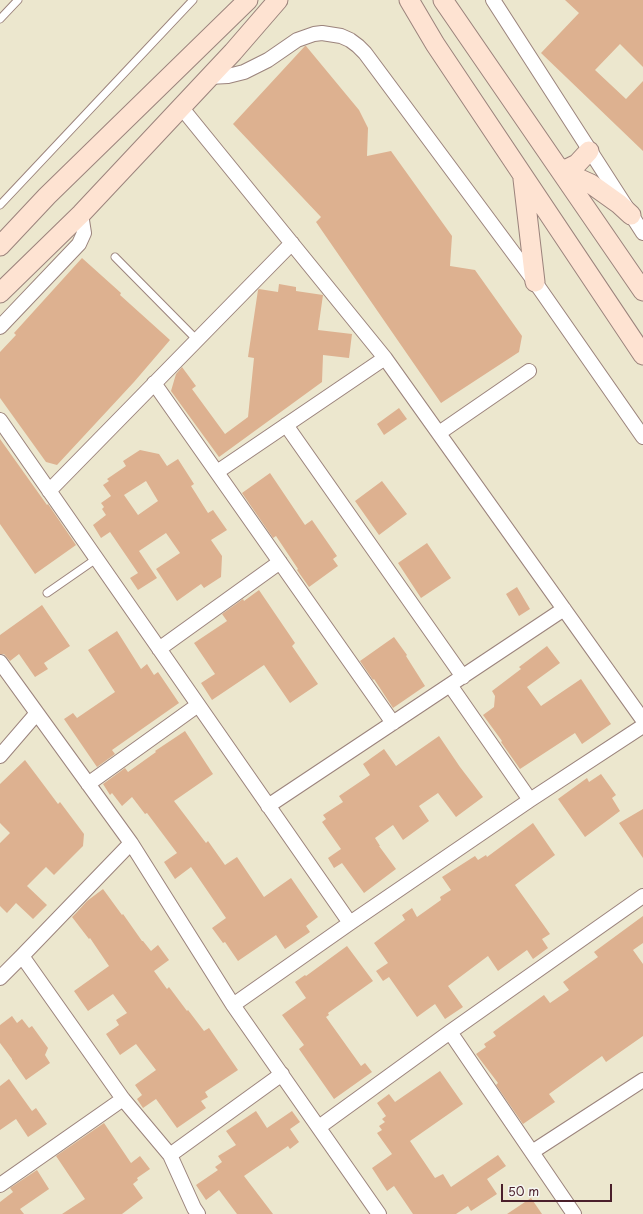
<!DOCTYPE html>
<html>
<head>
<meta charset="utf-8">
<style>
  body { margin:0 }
  #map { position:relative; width:643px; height:1214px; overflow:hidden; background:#ece7ce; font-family:"Playpen Sans",sans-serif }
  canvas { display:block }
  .scale { position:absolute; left:501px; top:1184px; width:111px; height:18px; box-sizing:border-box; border:2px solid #4a1f2b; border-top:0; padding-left:5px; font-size:12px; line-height:14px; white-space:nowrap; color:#4a1f2b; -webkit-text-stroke:3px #f6f6f2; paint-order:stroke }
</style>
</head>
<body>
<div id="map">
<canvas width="643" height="1214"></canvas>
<div class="scale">50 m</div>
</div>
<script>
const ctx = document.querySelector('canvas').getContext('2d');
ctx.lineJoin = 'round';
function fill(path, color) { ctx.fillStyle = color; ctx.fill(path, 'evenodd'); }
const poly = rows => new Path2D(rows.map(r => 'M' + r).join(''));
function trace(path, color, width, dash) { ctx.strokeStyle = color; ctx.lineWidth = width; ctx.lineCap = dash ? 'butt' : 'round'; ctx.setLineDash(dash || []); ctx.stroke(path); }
const building = poly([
  [565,0,643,0,643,67,620,44,595,70,626,99,643,81,643,151,541,53,579,13],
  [305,46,306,46,359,110,368,128,367,156,391,151,452,236,450,266,475,270,522,336,519,352,441,403,316,222,321,217,233,124],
  [82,258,121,293,120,295,170,340,134,382,57,465,46,462,0,398,0,352,16,335,14,333],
  [279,284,296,287,296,291,323,295,318,330,352,334,349,358,323,355,322,382,219,457,171,391,176,374,182,367,196,386,192,389,225,434,248,417,254,358,248,357,258,290,259,289,278,292],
  [399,408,407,419,384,435,377,424],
  [0,439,47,505,48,504,76,545,35,574,0,524],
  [140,450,159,454,167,466,178,459,194,484,191,486,208,513,213,510,227,530,211,540,222,556,221,577,204,588,201,584,177,601,156,569,180,553,166,533,139,551,157,578,138,590,130,578,138,573,110,532,101,538,93,525,106,515,102,509,104,507,101,503,111,496,103,485,109,481,107,479,126,466,123,461],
  [146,481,158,501,138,515,124,495],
  [270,473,305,525,312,520,337,556,333,559,338,566,309,587,297,570,298,569,276,536,273,538,242,493],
  [382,481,407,514,379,535,355,501],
  [427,543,451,578,421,598,398,563],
  [517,587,530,609,519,616,506,594],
  [259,590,295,643,292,646,318,684,290,703,264,665,212,700,201,683,215,674,194,643,227,621,222,614,243,599,244,601],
  [42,605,70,646,44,663,48,669,35,677,19,654,10,661,4,654,0,654,0,635],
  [117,631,141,669,147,664,154,675,158,672,179,703,112,750,115,754,97,767,64,719,73,713,77,718,115,692,88,650],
  [394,637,407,655,406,656,425,686,393,708,374,679,373,680,360,661],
  [547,646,560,663,527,687,541,706,581,679,611,724,582,744,575,733,520,769,501,742,502,741,483,715,494,707,495,696,492,691,521,669,519,667],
  [185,731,213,774,174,801,206,843,208,841,225,865,237,857,264,897,291,878,318,917,306,926,310,932,285,949,276,935,238,961,225,942,223,943,212,928,226,918,191,867,175,879,164,862,177,853,147,813,145,814,132,797,122,806,112,793,110,795,103,784,125,768,128,772,156,752,155,751],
  [439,736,460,767,483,797,456,817,438,793,419,806,429,821,403,840,393,825,375,838,380,846,379,846,396,869,364,893,342,863,334,868,328,858,341,849,322,822,326,819,323,815,343,802,339,796,370,775,363,764,384,749,396,766],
  [25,760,58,804,60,802,84,834,83,846,54,875,46,867,27,886,47,905,33,919,16,903,7,913,0,906,0,843,10,833,0,823,0,784],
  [601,774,616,795,612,798,620,811,585,837,558,799,587,778,589,782],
  [643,809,643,858,619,823],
  [533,823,555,855,515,885,550,934,542,939,548,948,533,959,527,950,498,971,488,956,448,986,463,1007,445,1019,435,1004,417,1017,389,977,383,981,376,971,388,963,374,943,405,920,402,915,412,908,417,917,441,900,440,897,451,890,442,877,475,856,478,860,486,855,487,857],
  [103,889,122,915,123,914,142,941,143,941,151,951,158,945,169,960,154,971,167,989,169,987,187,1011,188,1010,204,1031,209,1028,238,1070,205,1092,208,1097,201,1101,206,1108,177,1128,156,1099,143,1108,137,1099,142,1095,135,1085,156,1070,136,1044,120,1055,106,1034,119,1025,116,1020,127,1013,113,994,88,1011,74,991,109,966,90,938,89,939,72,917,77,912,87,901],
  [643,916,643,943,633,950,643,964,643,1036,606,1062,602,1056,549,1094,555,1102,523,1124,496,1085,498,1083,476,1054,486,1047,484,1044,496,1036,493,1032,544,995,550,1003,569,990,563,982,598,957,594,952],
  [347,946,373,981,328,1013,329,1015,326,1017,361,1066,365,1063,372,1072,334,1099,299,1049,304,1045,282,1015,306,998,295,982,305,975,306,976],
  [12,1016,17,1023,22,1019,29,1028,32,1026,48,1048,45,1055,50,1063,26,1080,12,1060,12,1059,0,1043,0,1025],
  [440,1071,463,1104,410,1141,435,1178,443,1174,451,1187,498,1155,506,1166,487,1179,497,1194,471,1211,468,1206,456,1214,413,1214,394,1186,387,1191,372,1168,392,1154,377,1133,382,1130,379,1126,385,1122,382,1119,386,1116,377,1103,389,1094,395,1102],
  [9,1079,32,1111,36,1108,47,1124,28,1137,16,1119,0,1130,0,1086],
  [256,1111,267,1128,292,1111,300,1122,290,1129,299,1142,290,1149,288,1146,244,1176,273,1214,237,1214,219,1190,206,1200,196,1185,218,1170,215,1167,222,1162,218,1156,236,1145,226,1131],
  [104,1123,131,1163,140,1156,150,1169,137,1178,138,1180,133,1184,143,1198,122,1214,62,1214,85,1199,56,1156],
  [37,1170,49,1189,20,1209,24,1214,0,1214,0,1202,13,1192,10,1188],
  [531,1198,542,1214,507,1214]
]);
const lane = poly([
  [0,19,18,0],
  [0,205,193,0],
  [115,257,197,340],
  [47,593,96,559]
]);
const street = poly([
  [493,0,643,233],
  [209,77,228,76,244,72,268,60,297,40,314,34,322,33,341,36,350,40,358,46,365,53,535,282,643,437],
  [181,107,385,358,643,720],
  [0,327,79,244,84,233,81,214],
  [154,383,393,723],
  [0,420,350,923],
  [286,425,463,677],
  [439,433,529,371],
  [217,472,385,358],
  [49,491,292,243],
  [159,649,280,562],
  [0,662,131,843,233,1005,379,1214],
  [450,685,530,800],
  [0,756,37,713],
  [88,784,198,705],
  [268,806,564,609],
  [22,956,123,1099,170,1155,194,1208,198,1214],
  [0,978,22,956,131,843],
  [233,1005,350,923,530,800,643,726],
  [450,1032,574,1214],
  [319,1127,450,1032,643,896],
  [532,1152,643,1080],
  [170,1155,282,1074],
  [0,1185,123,1099]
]);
const secondary = poly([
  [409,0,435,44,643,355],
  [443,0,643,291],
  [560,170,591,184,619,204,631,215],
  [560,170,569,168,577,164,589,151],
  [523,179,535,282],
  [0,246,47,196,248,0],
  [0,293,81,214,233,52,278,0]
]);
fill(building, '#ddb190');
trace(lane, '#9b837c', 9);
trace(street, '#9b837c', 16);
trace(secondary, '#9b837c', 21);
trace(lane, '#fff', 7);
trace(street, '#fff', 14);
trace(secondary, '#fee3d2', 19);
</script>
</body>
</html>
